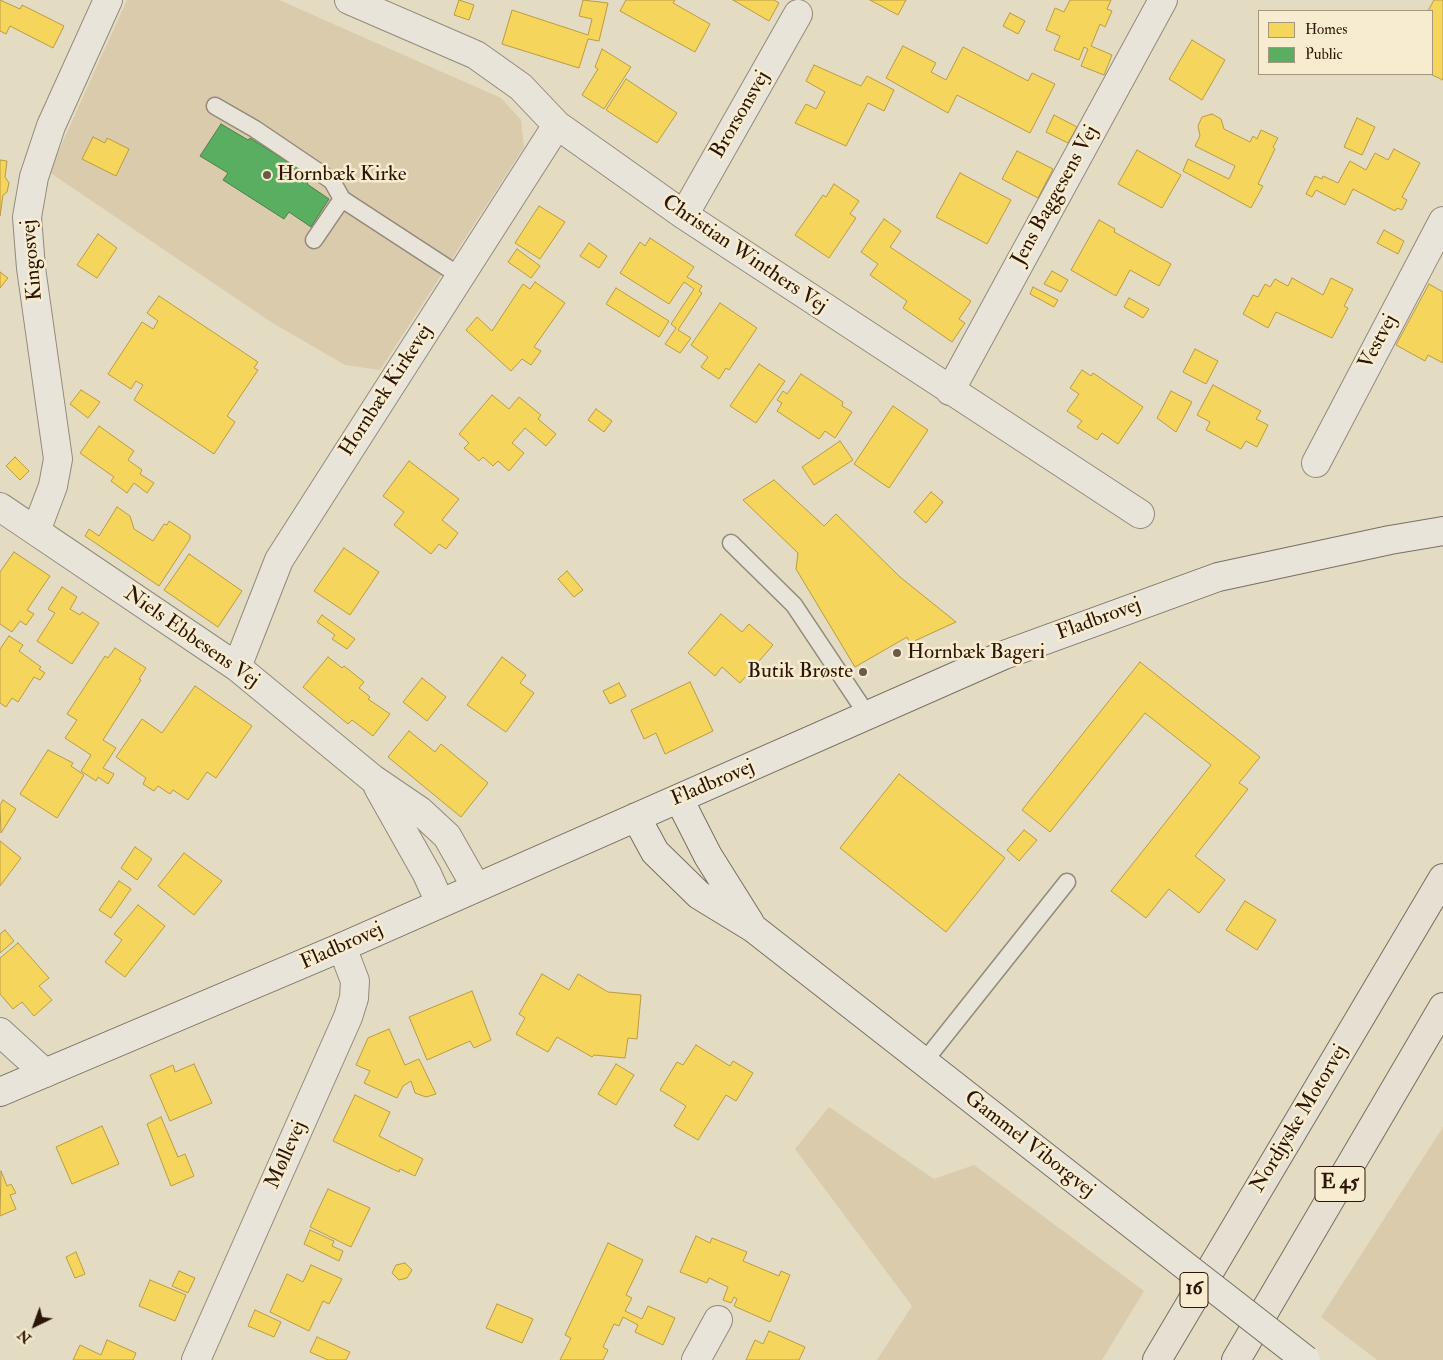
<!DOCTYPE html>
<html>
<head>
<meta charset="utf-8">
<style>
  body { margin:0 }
  #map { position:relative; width:1443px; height:1360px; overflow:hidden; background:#e4dbc3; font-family:"IM FELL Double Pica",serif }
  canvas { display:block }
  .legend { position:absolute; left:1258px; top:10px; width:175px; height:65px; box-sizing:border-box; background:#f7ecd0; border:1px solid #a6967f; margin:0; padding:6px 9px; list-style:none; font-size:15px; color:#2c1505 }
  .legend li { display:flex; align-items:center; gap:10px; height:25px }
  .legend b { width:25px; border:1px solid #a6967f }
  .north { position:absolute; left:10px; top:1300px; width:50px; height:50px; -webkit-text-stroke:4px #f7ecd0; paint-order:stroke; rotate:222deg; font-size:14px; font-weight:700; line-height:20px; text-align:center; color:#2c1505 }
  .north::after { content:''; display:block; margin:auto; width:18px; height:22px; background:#2c1505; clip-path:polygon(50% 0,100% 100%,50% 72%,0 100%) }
</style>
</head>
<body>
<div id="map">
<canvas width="1443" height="1360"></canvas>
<ul class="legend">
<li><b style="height:14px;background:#f6d55c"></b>Homes</li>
<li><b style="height:14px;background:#5aae61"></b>Public</li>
</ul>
<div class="north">N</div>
</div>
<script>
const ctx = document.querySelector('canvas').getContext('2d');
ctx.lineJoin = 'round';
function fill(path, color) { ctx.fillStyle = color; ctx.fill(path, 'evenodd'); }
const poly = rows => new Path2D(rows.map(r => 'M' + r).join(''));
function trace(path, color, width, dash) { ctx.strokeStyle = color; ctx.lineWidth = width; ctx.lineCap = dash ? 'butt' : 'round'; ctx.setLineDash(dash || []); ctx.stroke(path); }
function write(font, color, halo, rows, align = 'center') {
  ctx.font = font + ' "IM FELL Double Pica",serif'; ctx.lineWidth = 5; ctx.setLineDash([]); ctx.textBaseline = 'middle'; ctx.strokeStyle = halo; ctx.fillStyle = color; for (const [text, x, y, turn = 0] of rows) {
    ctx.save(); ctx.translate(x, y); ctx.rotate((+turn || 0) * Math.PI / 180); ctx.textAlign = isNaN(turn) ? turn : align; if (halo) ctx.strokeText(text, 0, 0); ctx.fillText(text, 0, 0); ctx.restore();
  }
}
const green = poly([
  [127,0,279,0,501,98,521,120,524,147,380,370,345,365,271,322,49,172],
  [829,1107,934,1179,974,1165,1144,1291,1102,1360,877,1360,912,1306,795,1149],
  [1443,1127,1443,1360,1377,1360,1321,1317]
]);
const homes = poly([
  [0,0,20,9,22,5,64,26,53,48,10,26,6,34,0,31,0,0],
  [459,0,474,5,469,20,454,15,459,0],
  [583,0,608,3,599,41,588,39,579,68,502,44,512,10,588,35,592,19,579,16,583,0],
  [626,0,675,0,673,3,710,24,695,52,620,11,626,0],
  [733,0,774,0,779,3,769,21,733,0],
  [870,0,906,0,898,15,870,0],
  [1070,0,1111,0,1107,9,1112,11,1105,27,1100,24,1091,46,1112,55,1104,75,1081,66,1088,49,1084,47,1079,60,1054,50,1060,36,1046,30,1055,8,1064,12,1070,0],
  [1434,0,1443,0,1443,80,1430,74,1432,11,1428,11,1434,0],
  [1010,13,1025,21,1018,34,1003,26,1010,13],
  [1192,40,1225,60,1202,100,1169,79,1192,40],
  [903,46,936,63,931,72,946,80,963,47,1028,81,1032,73,1055,84,1030,133,957,95,948,113,886,78,903,46],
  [602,49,631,67,604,109,582,95,598,69,595,67,602,49],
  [814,65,861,86,867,76,894,90,884,111,868,103,846,146,795,123,806,104,816,109,825,92,806,81,814,65],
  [626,79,677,113,657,143,606,110,626,79],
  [1212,114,1221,119,1224,129,1250,142,1253,136,1257,139,1261,130,1278,138,1273,147,1275,149,1258,184,1263,186,1251,208,1183,171,1188,159,1229,179,1235,166,1195,146,1200,136,1198,126,1202,117,1212,114],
  [1054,115,1077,127,1068,143,1046,132,1054,115],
  [1357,118,1375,127,1362,155,1344,147,1357,118],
  [93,137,105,143,107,138,129,149,116,176,82,159,93,137],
  [1394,149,1420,163,1402,197,1407,200,1402,210,1397,208,1395,211,1353,189,1345,205,1316,190,1312,197,1306,194,1315,176,1322,179,1323,176,1338,183,1350,161,1366,170,1375,153,1388,160,1394,149],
  [1137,150,1181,175,1162,208,1118,184,1137,150],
  [1017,151,1053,169,1038,198,1002,179,1017,151],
  [0,160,7,161,5,177,9,183,7,192,3,195,0,216,0,160],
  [960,173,1011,200,987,244,936,217,960,173],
  [834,184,859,201,850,214,856,218,829,258,795,235,823,195,826,197,834,184],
  [539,206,565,222,540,259,515,243,539,206],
  [884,219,901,231,890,247,971,301,959,319,965,323,952,342,903,308,907,301,870,275,878,264,861,252,884,219],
  [1099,220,1115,229,1114,232,1171,264,1159,286,1130,270,1116,296,1071,270,1099,220],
  [1384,230,1404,241,1398,254,1377,243,1384,230],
  [98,234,117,248,97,278,77,265,98,234],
  [650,238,694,267,687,277,702,286,699,291,702,293,678,330,691,338,680,353,665,344,676,328,671,324,694,289,684,282,669,304,620,273,640,242,645,246,650,238],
  [589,243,607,256,599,268,580,256,589,243],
  [517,249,540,266,531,278,508,262,517,249],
  [1052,271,1068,280,1061,292,1044,284,1052,271],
  [0,272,8,278,0,288,0,272],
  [1292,278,1323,295,1331,278,1353,289,1344,306,1348,308,1332,338,1276,312,1268,328,1243,314,1253,295,1258,297,1265,284,1270,287,1275,279,1288,286,1292,278],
  [535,282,565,303,534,347,541,351,531,365,522,359,511,371,466,330,477,317,492,331,523,284,530,289,535,282],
  [1429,284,1443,292,1443,363,1428,355,1425,361,1396,345,1429,284],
  [1033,287,1058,300,1054,307,1030,294,1033,287],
  [616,288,669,321,659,337,606,304,616,288],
  [159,296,258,362,254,368,258,370,227,416,235,422,214,454,134,400,143,385,136,381,131,389,108,374,142,322,153,329,158,321,147,313,159,296],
  [1129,298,1149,309,1143,318,1124,307,1129,298],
  [720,303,757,328,729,370,726,368,719,379,701,367,708,357,691,345,720,303],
  [1195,349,1218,361,1206,384,1183,372,1195,349],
  [759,364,785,381,756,423,730,406,759,364],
  [1082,370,1091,376,1093,373,1143,407,1118,444,1102,433,1097,440,1077,427,1082,421,1067,411,1079,394,1070,388,1082,370],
  [801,374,843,402,842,406,852,412,835,438,825,431,819,439,777,411,782,403,777,400,783,391,787,394,801,374],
  [1213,385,1261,411,1256,419,1268,425,1257,447,1246,441,1241,449,1206,430,1210,422,1197,415,1213,385],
  [81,390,100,402,88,418,70,404,81,390],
  [1171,391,1192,402,1176,432,1157,418,1171,391],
  [492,395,509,409,519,397,541,415,538,419,556,434,546,446,525,428,512,443,524,453,509,471,498,461,493,466,483,457,479,461,464,448,469,443,459,434,492,395],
  [893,406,928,430,889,488,854,464,893,406],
  [596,409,612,421,604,432,588,420,596,409],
  [99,426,134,451,128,460,142,470,140,474,154,483,147,493,134,483,127,493,111,481,114,477,80,453,99,426],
  [840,441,853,460,814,485,802,467,840,441],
  [15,457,29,471,20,480,6,466,15,457],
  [409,461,459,499,442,520,458,533,446,549,439,544,431,554,394,525,404,512,383,496,409,461],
  [774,480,824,526,836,514,900,577,956,622,910,643,907,637,855,667,796,569,798,553,743,500,774,480],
  [931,492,943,502,926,523,914,512,931,492],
  [117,507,130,516,134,529,153,541,164,524,167,525,169,521,190,535,190,539,159,586,85,536,89,529,99,536,117,507],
  [344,548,379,572,350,615,314,591,344,548],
  [14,552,50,576,27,610,34,614,26,625,20,621,12,632,0,624,0,572,14,552],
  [189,554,242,591,218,627,164,590,189,554],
  [567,571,583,590,574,597,558,579,567,571],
  [62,587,77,597,70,609,80,615,82,612,99,623,72,664,37,641,55,613,48,609,62,587],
  [721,614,742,632,749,624,773,645,740,683,722,667,715,676,688,653,721,614],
  [322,615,355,639,347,649,332,639,335,635,317,622,322,615],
  [9,636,23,645,19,651,41,667,39,669,45,673,40,680,34,677,18,702,12,698,6,707,0,703,0,649,9,636],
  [115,648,146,668,139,679,141,680,103,740,116,748,103,768,114,774,108,784,98,777,96,781,81,771,91,755,65,738,77,720,67,714,105,656,108,658,115,648],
  [328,657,342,668,344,666,364,682,359,688,370,697,368,699,390,714,373,736,352,720,348,724,303,687,328,657],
  [502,657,526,675,520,683,534,693,506,732,467,705,502,657],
  [1140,662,1260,757,1239,783,1248,789,1195,856,1225,880,1199,913,1169,889,1146,918,1111,891,1211,765,1145,713,1050,832,1022,810,1140,662],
  [422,678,446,697,427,721,403,702,422,678],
  [690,682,713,731,665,754,656,733,644,739,631,710,690,682],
  [619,683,626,696,610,704,603,691,619,683],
  [195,686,252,726,216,778,207,772,188,800,173,790,170,794,158,786,154,791,143,784,146,778,116,757,142,719,162,733,195,686],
  [409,731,435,752,441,744,488,783,461,817,388,757,409,731],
  [48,750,73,763,71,766,84,775,57,818,20,794,48,750],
  [899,774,1005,858,946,932,840,848,899,774],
  [3,800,16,809,1,833,0,805,3,800],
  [1024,830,1037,840,1019,861,1007,850,1024,830],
  [0,841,21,858,0,886,0,841],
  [135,847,152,859,137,880,121,868,135,847],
  [184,853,222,881,194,915,158,886,184,853],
  [119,881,131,889,111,918,99,910,119,881],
  [1245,901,1276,920,1257,950,1226,930,1245,901],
  [138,905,165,926,125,977,105,962,122,940,114,934,138,905],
  [5,930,14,941,0,953,0,934,5,930],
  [18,943,49,978,39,986,52,1000,34,1016,22,1002,13,1009,0,994,0,958,18,943],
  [542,974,569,990,578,974,608,992,641,995,637,1039,628,1038,625,1058,594,1055,592,1057,557,1037,548,1052,516,1034,525,1018,519,1014,542,974],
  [472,991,491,1040,474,1048,470,1041,427,1060,409,1017,472,991],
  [389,1029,405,1065,419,1059,436,1094,426,1097,415,1093,411,1081,403,1086,397,1098,364,1083,370,1071,356,1065,368,1038,389,1029],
  [696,1045,730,1066,733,1061,753,1073,736,1101,726,1095,698,1140,674,1126,686,1106,660,1090,677,1062,683,1065,696,1045],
  [194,1064,212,1103,170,1121,150,1075,173,1065,175,1072,194,1064],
  [616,1064,634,1075,616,1105,598,1094,616,1064],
  [355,1095,390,1112,379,1136,423,1159,415,1176,400,1169,399,1172,333,1141,355,1095],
  [161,1117,178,1157,185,1154,194,1176,171,1186,147,1124,161,1117],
  [102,1126,119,1164,72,1184,56,1147,102,1126],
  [1,1171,7,1186,11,1184,16,1193,10,1195,16,1209,0,1216,1,1171],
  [328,1189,370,1208,351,1247,310,1227,328,1189],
  [310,1230,334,1241,332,1246,343,1251,339,1261,304,1244,310,1230],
  [696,1236,710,1243,712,1238,747,1252,743,1261,779,1276,781,1271,790,1275,770,1322,734,1306,737,1299,734,1297,731,1303,723,1300,728,1287,709,1278,707,1283,680,1272,696,1236],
  [608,1243,643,1260,626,1295,632,1298,625,1311,642,1319,648,1306,675,1318,663,1345,635,1332,638,1325,623,1317,619,1326,614,1324,603,1347,608,1350,603,1360,560,1360,571,1338,565,1335,608,1243],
  [76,1252,85,1274,75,1278,66,1257,76,1252],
  [405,1263,412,1270,407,1278,399,1280,392,1273,396,1265,405,1263],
  [311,1265,342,1279,329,1304,323,1301,309,1331,270,1312,287,1274,303,1282,311,1265],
  [179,1271,195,1278,188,1293,172,1286,179,1271],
  [150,1280,186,1295,175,1321,139,1306,150,1280],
  [497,1304,533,1319,522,1343,486,1328,497,1304],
  [255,1310,281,1322,274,1337,248,1326,255,1310],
  [769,1331,805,1347,799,1360,746,1360,755,1340,763,1344,769,1331],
  [317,1337,350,1352,346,1360,328,1360,310,1352,317,1337],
  [107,1340,136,1353,133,1360,73,1360,80,1345,101,1355,107,1340]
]);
const public = poly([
  [221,124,248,140,250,138,312,177,307,184,329,199,311,227,289,212,284,219,223,180,228,173,200,156,221,124]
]);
const lane = poly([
  [215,106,255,129,332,181,342,199],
  [314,240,342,199,460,276],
  [731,543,794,605,868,716],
  [923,1063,1067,882]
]);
const street = poly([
  [349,0,476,55,521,87,557,125,684,215,1140,514],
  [684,215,798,14],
  [950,391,1163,0],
  [1316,463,1443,221],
  [0,507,237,667,373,779,420,811,447,836,476,887],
  [36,531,53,486,58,459,31,268,27,217,34,177,51,126,108,0],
  [237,667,279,560,557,125],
  [378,787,427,874,440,903],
  [0,1032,45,1073],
  [196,1360,348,1017,354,998,355,981,342,947],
  [696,1360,718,1320]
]);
const secondary = poly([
  [679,799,708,856,750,923],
  [636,817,655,852,699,895,753,928,1116,1212],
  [0,1092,342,947,1004,655,1218,577,1390,540,1443,531]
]);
const highway = poly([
  [1157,1360,1443,878],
  [1236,1360,1443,1007]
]);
const secondaryBridge = poly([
  [1116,1212,1306,1360]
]);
const markers = [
  [267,175,5,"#6c5a48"],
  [897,653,5,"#6c5a48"],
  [863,672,5,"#6c5a48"]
];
const shields = [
  [1340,1184,50],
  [1194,1290,28]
];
const shieldNames = [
  ["E 45",1340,1184],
  ["16",1194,1290]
];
const streetNames = [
  ["Brorsonsvej",741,115,-60],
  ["Jens Baggesens Vej",1056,196,-61],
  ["Christian Winthers Vej",744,255,34],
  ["Kingosvej",33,260,-95],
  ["Vestvej",1379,342,-62],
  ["Hornbæk Kirkevej",387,391,-57],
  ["Fladbrovej",1099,620,-20],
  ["Niels Ebbesens Vej",191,638,35],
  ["Fladbrovej",713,784,-23],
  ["Fladbrovej",342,947,-24],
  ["Nordjyske Motorvej",1300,1119,-59],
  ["Gammel Viborgvej",1029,1145,38],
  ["Møllevej",287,1155,-66]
];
const poiNames = [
  ["Hornbæk Kirke",277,175],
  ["Hornbæk Bageri",907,653],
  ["Butik Brøste",853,672,"right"]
];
fill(green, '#d9cbab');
fill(homes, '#f6d55c');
trace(homes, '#b99b42', 1);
fill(public, '#5aae61');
trace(public, '#4c8045', 1);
trace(lane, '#928a7b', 19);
trace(street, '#928a7b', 30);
trace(secondary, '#786f62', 30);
trace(highway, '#786f62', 30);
trace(lane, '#e9e4d9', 16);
trace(street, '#e9e4d9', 28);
trace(secondary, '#e9e4d9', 28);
trace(highway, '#e6e0d2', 28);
trace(secondaryBridge, '#786f62', 30, []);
trace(secondaryBridge, '#e9e4d9', 28);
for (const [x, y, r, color] of markers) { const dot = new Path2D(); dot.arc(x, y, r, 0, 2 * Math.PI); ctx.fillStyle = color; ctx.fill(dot); trace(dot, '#f7ecd0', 2); }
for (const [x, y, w] of shields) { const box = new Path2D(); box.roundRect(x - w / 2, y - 17.5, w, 35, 4); ctx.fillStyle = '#f7ecd0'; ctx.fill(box); trace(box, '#2c1505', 1); }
write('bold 20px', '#2c1505', null, shieldNames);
write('21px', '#2c1505', '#f7ecd0', streetNames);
write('21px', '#2c1505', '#f7ecd0', poiNames, 'left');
</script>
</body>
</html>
